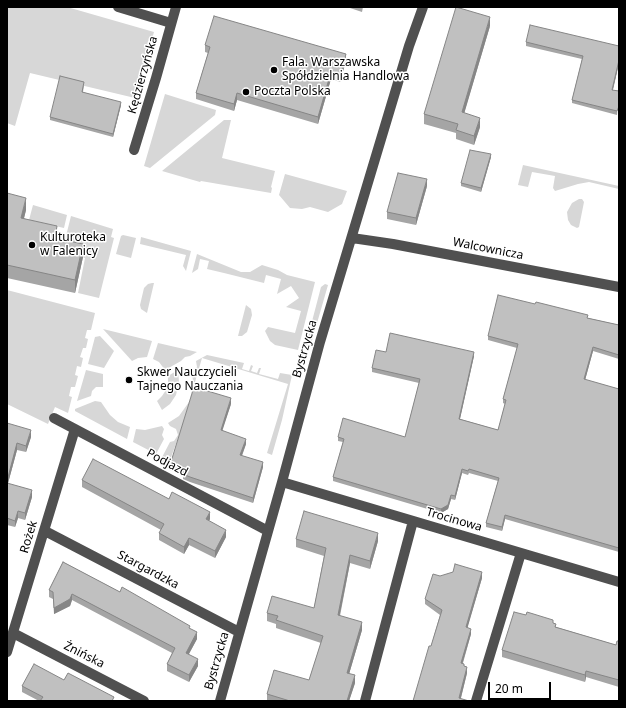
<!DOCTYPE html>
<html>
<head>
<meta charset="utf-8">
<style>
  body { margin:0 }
  #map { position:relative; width:626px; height:708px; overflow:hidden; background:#fff; font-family:"Noto Sans",sans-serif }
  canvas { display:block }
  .frame { position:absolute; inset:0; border:8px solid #000; pointer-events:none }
  .scale { position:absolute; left:488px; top:682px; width:63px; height:18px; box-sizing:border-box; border:2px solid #000; border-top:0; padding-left:5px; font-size:12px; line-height:14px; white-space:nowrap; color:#000; -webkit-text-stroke:3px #fff; paint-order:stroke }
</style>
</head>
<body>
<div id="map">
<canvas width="626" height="708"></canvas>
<div class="frame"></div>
<div class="scale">20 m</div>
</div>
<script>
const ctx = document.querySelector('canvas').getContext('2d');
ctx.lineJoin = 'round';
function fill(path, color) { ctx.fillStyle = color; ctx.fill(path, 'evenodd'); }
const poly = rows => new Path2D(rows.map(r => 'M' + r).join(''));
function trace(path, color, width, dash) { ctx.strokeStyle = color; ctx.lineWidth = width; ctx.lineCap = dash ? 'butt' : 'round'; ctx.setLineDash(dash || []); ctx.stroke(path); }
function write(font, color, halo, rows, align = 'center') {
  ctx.font = font + ' "Noto Sans",sans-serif'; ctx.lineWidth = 3; ctx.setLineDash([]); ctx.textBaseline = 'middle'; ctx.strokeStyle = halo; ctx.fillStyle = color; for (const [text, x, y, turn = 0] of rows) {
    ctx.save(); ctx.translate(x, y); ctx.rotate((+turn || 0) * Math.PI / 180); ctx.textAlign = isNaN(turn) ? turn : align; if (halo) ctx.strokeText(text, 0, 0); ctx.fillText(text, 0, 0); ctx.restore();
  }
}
const green = poly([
  [7,7,67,7,154,32,135,98,30,73,15,126,7,123],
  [165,94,216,110,215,115,150,168,144,166],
  [224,120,231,120,222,158,275,171,271,187,272,188,271,193,201,181,200,182,162,171],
  [523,165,619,186,619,189,589,182,578,184,555,191,553,188,555,176,532,172,528,187,518,185],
  [285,174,347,191,342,204,328,212,310,207,302,209,290,208,279,195],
  [579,199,582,199,584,202,579,227,577,228,571,225,568,220,567,212,572,203],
  [33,205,67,215,64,228,29,220],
  [71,216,113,229,111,237,114,238,99,298,78,293,85,258,80,256,64,244],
  [123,235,136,238,131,258,116,254,121,236],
  [141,237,191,251,186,271,183,266,186,255,140,244],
  [197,254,241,272,250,272,262,265,278,270,287,275,315,282,298,350,275,345,270,341,265,331,268,327,295,333,301,311,286,307,299,298,291,286,277,294,281,279,266,275,264,283,224,273,207,269,209,261,200,259,198,269,192,273],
  [152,283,154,283,147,313,141,309,140,305,144,288,148,284],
  [325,284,328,285,311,344,305,348,321,287],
  [7,290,95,313,91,330,87,330,85,338,88,339,86,348,83,348,80,357,83,358,81,367,77,366,75,375,78,376,75,387,71,387,69,396,72,397,68,413,55,407,48,424,7,404],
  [246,305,251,309,252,315,247,332,242,336,238,336],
  [103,329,152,341,147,357,138,358,132,361],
  [100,336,114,351,104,368,88,364,95,337],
  [158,343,197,352,190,356,185,357,181,361,165,370,159,362,153,359],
  [207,355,244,363,242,369,249,371,251,365,253,366,251,371,257,373,259,368,261,368,259,374,278,379,280,373,292,375,282,420,272,455,267,453,288,384,202,358,182,427,169,463,172,466,170,470,159,463,170,442,174,441,178,435,176,429,170,426,168,423,179,416,189,402,192,391,191,384,193,382,192,372,197,367,196,361],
  [86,370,103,374,103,387,96,387,92,391,91,396,77,401],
  [178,370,179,382,176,395,170,404,162,410,157,401,162,396,166,390,168,384,168,376],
  [95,401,101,402,110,415,118,422,130,427,127,439,75,411,75,409],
  [162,426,164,429,162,435,164,439,156,454,133,442,136,429,145,430]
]);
const minor = poly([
  [118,7,171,23],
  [134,150,156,78,176,7],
  [352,238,393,244,619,287],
  [54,418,268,531],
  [282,482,619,582],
  [45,531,239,632],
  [13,633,144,701],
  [7,652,75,429],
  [220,701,282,482,320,342,409,46,423,7],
  [365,701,413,521],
  [476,701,521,553]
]);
const wall = poly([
  [347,7,363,7,362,12],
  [490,26,464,113,480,127,474,145,456,139,456,133,424,124,424,114],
  [526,42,619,46,619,63,613,90,619,91,617,115,572,103,572,100,582,59,526,46],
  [205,45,346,61,340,82,331,79,318,124,237,100,234,111,196,99,196,93,208,53,205,52],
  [84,85,83,92,121,105,113,137,50,120,50,117],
  [491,157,481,192,461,186,461,183],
  [427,186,416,225,387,219,387,212],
  [7,193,26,210,24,218,57,239,83,257,75,293,7,278],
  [588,318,619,325,619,359,593,351,585,380,619,389,619,552,505,519,502,531,486,527,486,523,498,481,469,473,468,475,462,473,455,500,451,499,448,509,441,513,333,481,333,477,343,442,338,441,338,437,405,437,419,383,372,372,372,368,386,352,474,356,460,419,498,430,505,404,503,403,503,399,517,348,488,340,488,336],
  [231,404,222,430,246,444,242,456,263,467,253,503,190,482,183,479,183,475,170,470,170,465],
  [7,423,31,437,26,452,17,450,8,483,32,497,25,520,18,518,15,527,7,525],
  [82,480,169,499,210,519,209,521,226,537,215,558,189,545,184,554,159,540,159,533,161,530,82,487],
  [296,539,378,541,370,569,350,563,340,616,362,630,349,674,355,683,349,701,267,701,267,694,309,680,321,643,276,628,276,624,267,621,267,613,314,608,324,556,296,547],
  [63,562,190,629,197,639,189,654,198,666,189,682,167,671,167,664,172,653,72,600,70,606,54,614,53,599,49,597,49,590],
  [440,576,482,578,467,628,471,634,463,663,467,673,461,698,413,701,431,646,440,615,425,604,425,599],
  [526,615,553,623,556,627,616,645,619,641,619,687,586,677,585,682,502,657,502,650],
  [64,680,114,701,39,701,22,692,22,686]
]);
const shadedWall = poly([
  [490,17,490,26,462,121,462,112],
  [346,54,346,61,340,82,340,75],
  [619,60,619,63,612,93,612,90],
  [331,72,331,79,318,124,318,117],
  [237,93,237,100,234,111,234,104],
  [121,102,121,105,113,137,113,134],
  [480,118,480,127,474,145,474,136],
  [491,154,491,157,481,192,481,188],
  [427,179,427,186,416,225,416,218],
  [26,198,26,210,21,230,21,218],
  [57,226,57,238,55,238],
  [83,244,83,257,75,293,75,280],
  [593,347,593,351,584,384,584,379],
  [474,352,474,356,459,423,459,419],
  [231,398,231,404,221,435,221,430],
  [31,430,31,437,26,452,26,446],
  [246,439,246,444,240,460,240,455],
  [17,443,17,450,7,487,7,481],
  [263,462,263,467,253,503,253,498],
  [462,469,462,473,455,500,455,496],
  [32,490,32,497,25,520,25,513],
  [451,495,451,499,448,509,441,513,441,509],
  [18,511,18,518,15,527,15,521],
  [210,512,210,519,206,526,206,519],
  [505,515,505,519,502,531,502,527],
  [226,530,226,537,215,558,215,551],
  [378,533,378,541,370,569,370,561],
  [189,538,189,545,184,554,184,547],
  [350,555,350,563,338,623,338,615],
  [482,572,482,578,466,633,466,627],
  [72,594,72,600,70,606,54,614,54,608],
  [362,622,362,630,347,681,347,673],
  [471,629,471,634,461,668,461,663],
  [197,632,197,639,186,659,186,653],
  [198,659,198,666,189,682,189,675],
  [467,667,467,673,460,701,459,698],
  [586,671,586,677,585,682,585,675],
  [355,675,355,683,349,701,347,701]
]);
const building = poly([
  [456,7,490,17,462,112,480,118,474,136,456,130,458,124,424,114,456,7],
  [214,16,346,54,340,75,331,72,318,117,237,93,234,104,196,93,210,47,205,45,214,16],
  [530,25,619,46,619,60,612,90,619,91,619,106,617,111,572,100,583,56,526,42,530,25],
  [60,76,84,82,82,92,121,102,113,134,50,117,60,76],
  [470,150,491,154,481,188,461,183,470,150],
  [398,173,427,179,416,218,387,212,398,173],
  [7,193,26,198,21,218,57,226,55,238,83,244,75,280,7,265,7,193],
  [498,295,535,304,536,302,588,315,587,318,619,325,619,355,593,347,584,379,619,389,619,548,505,515,502,527,486,523,499,478,469,469,468,471,462,469,455,496,451,495,448,505,441,509,333,477,344,439,338,437,343,418,405,437,420,379,372,368,376,350,386,352,390,333,474,352,459,419,498,430,506,400,503,399,518,344,488,336,498,295],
  [194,387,231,398,221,430,246,439,240,455,263,462,253,498,190,477,183,474,185,470,170,465,194,387],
  [7,423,31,430,26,446,17,443,7,481,7,423],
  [93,459,169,499,172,492,210,512,206,519,226,530,215,551,189,538,184,547,159,533,164,524,82,480,93,459],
  [7,483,32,490,25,513,18,511,15,521,7,518,7,483],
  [304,511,378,533,370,561,350,555,338,615,362,622,347,673,355,675,347,701,290,701,267,694,274,670,309,680,323,636,276,620,278,616,267,613,272,596,314,608,326,548,296,539,304,511],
  [63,562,120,592,122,587,190,626,189,628,197,632,186,653,198,659,189,675,167,664,175,648,72,594,70,599,54,608,53,592,49,590,63,562],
  [455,564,482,572,466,627,471,629,461,663,464,664,464,666,467,667,459,698,469,701,413,701,429,646,431,646,442,610,425,599,433,574,440,576,453,572,455,564],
  [514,612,526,615,527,612,553,620,553,623,556,624,555,627,616,645,617,641,619,641,619,680,586,671,585,675,502,650,514,612],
  [34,664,64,680,68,673,114,697,112,701,40,701,43,697,22,686,34,664]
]);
const markers = [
  [274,70,4,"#000"],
  [246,92,4,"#000"],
  [32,245,4,"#000"],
  [129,380,4,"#000"]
];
const poiNames = [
  ["Fala. Warszawska",282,63],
  ["Spółdzielnia Handlowa",282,77],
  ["Poczta Polska",254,92],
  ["Kulturoteka",40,238],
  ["w Falenicy",40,252],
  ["Skwer Nauczycieli",137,373],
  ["Tajnego Nauczania",137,387]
];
const streetNames = [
  ["Kędzierzyńska",143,75,-74],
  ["Walcownicza",488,249,11],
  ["Bystrzycka",305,349,-74],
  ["Podjazd",167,463,28],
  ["Trocinowa",454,520,16],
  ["Rożek",29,537,-73],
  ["Stargardzka",148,570,28],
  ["Żnińska",84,655,27],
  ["Bystrzycka",217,661,-74]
];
fill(green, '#d7d7d7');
trace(minor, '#505050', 10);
fill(wall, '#a5a5a5');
fill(shadedWall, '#868686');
fill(building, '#c0c0c0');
trace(building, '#868686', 1);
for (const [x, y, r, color] of markers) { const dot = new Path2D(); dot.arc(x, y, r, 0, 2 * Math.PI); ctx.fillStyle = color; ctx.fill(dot); trace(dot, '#fff', 1.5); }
write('12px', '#000', '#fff', poiNames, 'left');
write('12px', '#000', '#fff', streetNames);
</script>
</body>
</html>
